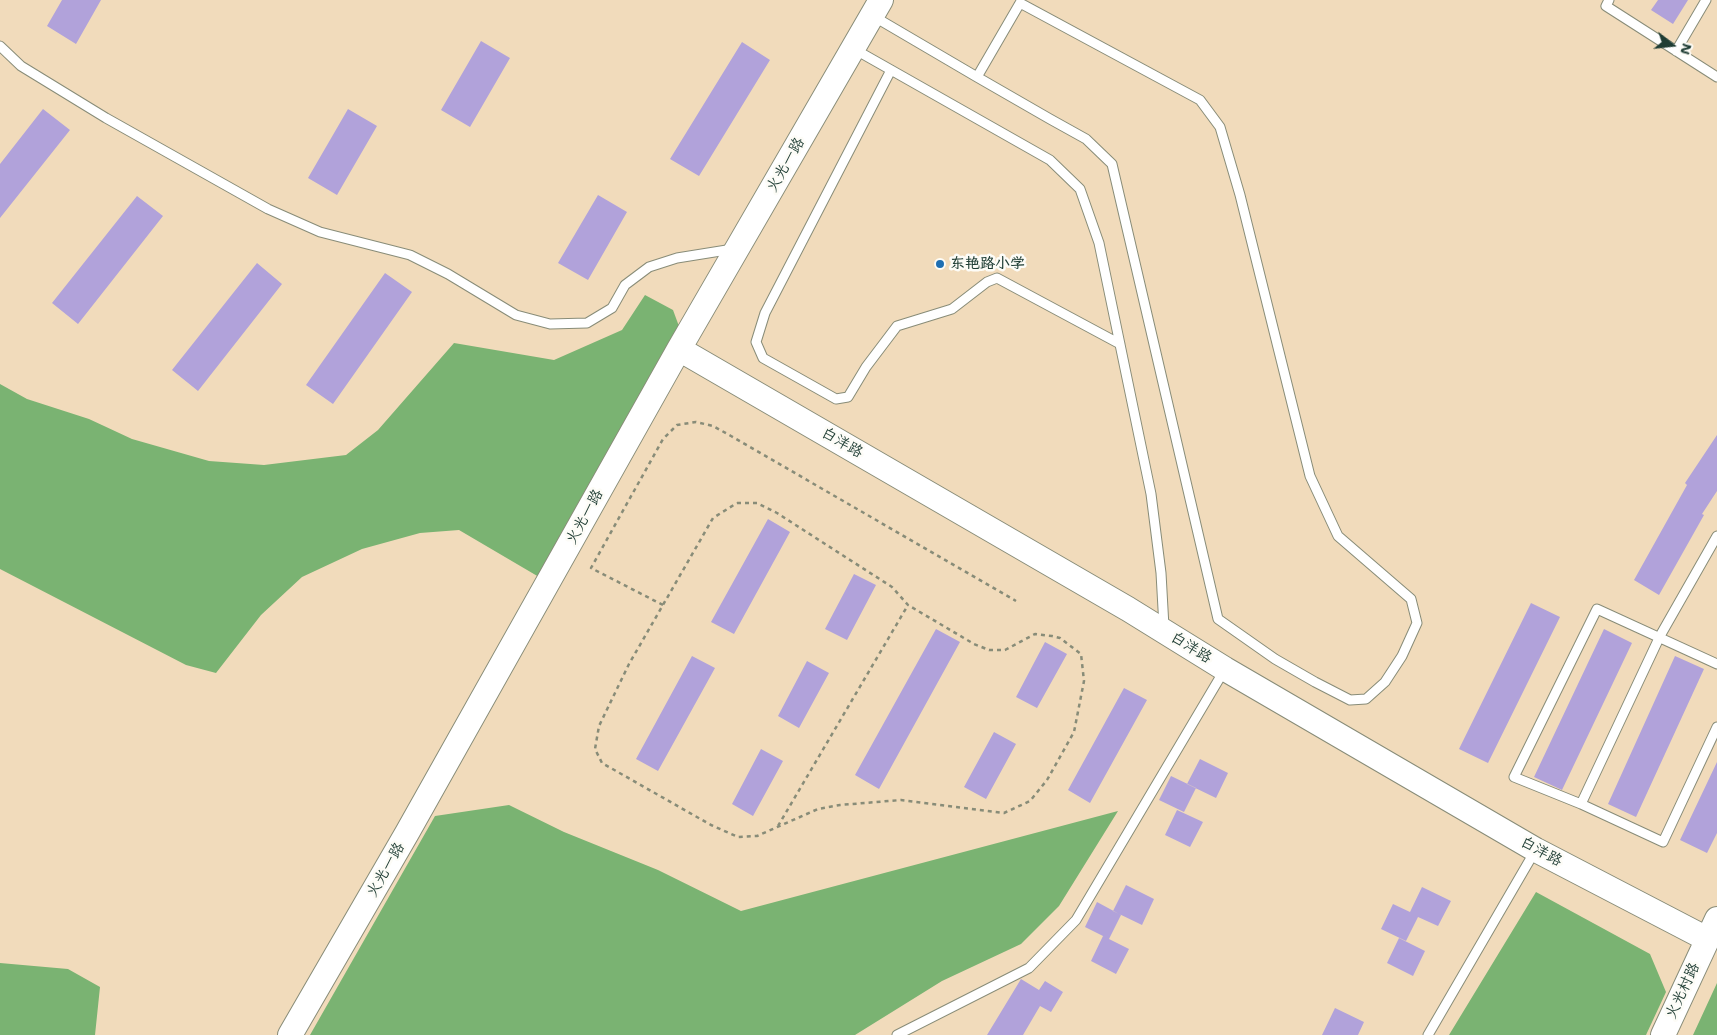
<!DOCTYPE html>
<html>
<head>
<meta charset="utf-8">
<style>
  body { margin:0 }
  #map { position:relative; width:1717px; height:1035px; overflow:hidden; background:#f1dbbb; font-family:"Shantell Sans",sans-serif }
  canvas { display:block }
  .north { position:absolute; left:1647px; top:20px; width:50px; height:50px; -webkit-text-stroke:4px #fdfcf7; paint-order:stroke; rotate:106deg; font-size:14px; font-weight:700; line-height:20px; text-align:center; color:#1f3d34 }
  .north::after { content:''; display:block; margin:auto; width:18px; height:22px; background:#1f3d34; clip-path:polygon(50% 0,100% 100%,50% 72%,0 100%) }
</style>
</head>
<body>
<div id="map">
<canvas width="1717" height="1035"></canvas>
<div class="north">N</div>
</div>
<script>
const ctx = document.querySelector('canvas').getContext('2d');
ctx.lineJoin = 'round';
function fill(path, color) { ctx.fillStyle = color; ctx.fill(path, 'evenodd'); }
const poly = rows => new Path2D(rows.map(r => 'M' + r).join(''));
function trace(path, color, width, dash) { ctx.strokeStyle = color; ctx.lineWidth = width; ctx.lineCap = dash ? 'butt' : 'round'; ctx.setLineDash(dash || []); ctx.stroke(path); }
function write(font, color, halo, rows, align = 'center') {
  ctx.font = font + ' "Shantell Sans","LXGW WenKai TC",sans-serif'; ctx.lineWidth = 5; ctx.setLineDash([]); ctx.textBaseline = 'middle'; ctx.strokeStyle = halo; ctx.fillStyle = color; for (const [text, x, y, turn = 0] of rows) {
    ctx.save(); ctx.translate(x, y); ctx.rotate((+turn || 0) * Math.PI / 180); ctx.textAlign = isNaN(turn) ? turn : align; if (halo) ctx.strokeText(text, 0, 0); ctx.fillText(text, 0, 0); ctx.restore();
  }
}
const forest = poly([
  [645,295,673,310,680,329,539,577,459,530,420,533,362,549,302,577,261,615,216,673,186,665,0,569,0,384,27,399,89,419,132,439,209,461,264,465,346,455,378,430,454,343,554,360,622,330],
  [509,805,564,832,658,870,741,911,1118,811,1059,906,1021,944,942,981,855,1035,310,1035,435,816],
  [1536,892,1650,954,1666,992,1646,1035,1449,1035],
  [0,963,68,969,100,987,95,1035,0,1035],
  [1717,983,1717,1035,1693,1035]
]);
const building = poly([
  [62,0,101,0,76,44,47,26],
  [1658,0,1688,0,1673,24,1651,10],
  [481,41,510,58,470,127,441,110],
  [742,42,770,60,699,176,670,159],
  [43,109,70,130,0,218,0,164],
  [348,109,377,126,337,195,308,178],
  [598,195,627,212,588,280,558,263],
  [137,196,163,216,78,324,52,303],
  [257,263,282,284,198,391,172,370],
  [385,273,412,292,333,404,306,385],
  [1717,435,1717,491,1702,514,1704,515,1659,595,1634,580,1687,485,1685,483],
  [768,519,790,532,734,634,711,622],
  [854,574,876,585,847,640,825,629],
  [1531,603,1560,617,1488,763,1459,749],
  [936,629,960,642,879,789,855,775],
  [1604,629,1632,643,1562,790,1534,777],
  [1045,642,1067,654,1037,708,1016,697],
  [692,656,715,668,658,771,636,759],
  [1675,656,1704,669,1636,817,1608,804],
  [807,661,829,673,799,728,778,716],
  [1124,688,1147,700,1090,803,1068,790],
  [994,732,1016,744,986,799,964,787],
  [761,749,783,761,753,816,732,804],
  [1200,759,1228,773,1216,798,1187,784],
  [1717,762,1717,833,1707,853,1680,840],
  [1171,776,1196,788,1184,812,1159,800],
  [1177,810,1203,822,1190,847,1165,835],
  [1126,885,1154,899,1142,925,1113,911],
  [1422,887,1451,901,1438,926,1418,917,1406,941,1381,929,1393,904,1410,912],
  [1097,902,1121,915,1109,939,1085,927],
  [1103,936,1129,949,1116,974,1091,961],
  [1399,938,1425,951,1413,976,1387,963],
  [1021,979,1039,990,1045,981,1063,992,1051,1012,1040,1006,1023,1035,987,1035],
  [1335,1008,1364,1022,1358,1035,1322,1035]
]);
const path = poly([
  [737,503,757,503,777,513,892,587,908,605,974,644,989,650,1005,650,1035,634,1052,636,1060,638,1081,654,1084,681,1074,732,1047,780,1030,801,1004,813,901,800,840,805,818,809,757,836,738,837,711,825,602,763,595,749,599,726,629,664,713,518,737,503],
  [663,605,591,568,663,439,677,425,696,422,713,426,731,436,1016,601],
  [778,826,908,605]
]);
const service = poly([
  [1609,0,1606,6,1717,77],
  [873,16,977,77,1050,119,1086,139,1112,164,1218,619,1275,659,1315,682,1350,700,1366,699,1385,682,1402,656,1417,623,1411,599,1338,536,1310,476,1240,195,1220,127,1200,100,1020,3,977,77],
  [0,46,21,66,106,118,268,209,320,232,410,255,448,274,516,315,550,324,587,323,612,308,625,285,649,267,677,258,733,249],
  [854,49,1050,160,1080,189,1099,243,1151,494,1161,573,1164,627],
  [1676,51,1706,0],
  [891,70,765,313,756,342,763,358,836,399,848,397,866,367,897,326,952,309,987,282,997,278,1120,344],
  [1717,536,1660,636,1581,804,1663,842,1717,727],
  [1581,804,1514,777,1597,609,1717,664],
  [897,1035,1029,968,1076,920,1225,669],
  [1428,1035,1535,851]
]);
const tertiary = poly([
  [679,349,1128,609,1225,669,1536,850,1707,939],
  [290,1035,407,833,679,349,881,0],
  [1663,1035,1717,919]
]);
const markers = [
  [940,264,5,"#1f6fb2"]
];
const streetNames = [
  ["火光一路",786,165,-60],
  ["白洋路",842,443,30],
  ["火光一路",585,517,-61],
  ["白洋路",1191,648,32],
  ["白洋路",1541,852,29],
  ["火光一路",386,870,-60],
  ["火光村路",1683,991,-65]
];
const poiNames = [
  ["东艳路小学",950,264]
];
fill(forest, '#7ab372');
fill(building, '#b1a2da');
trace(service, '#888c78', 11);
trace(tertiary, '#888c78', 26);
trace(path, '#888c78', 2.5, [4, 4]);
trace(service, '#fff', 9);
trace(tertiary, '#fff', 24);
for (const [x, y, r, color] of markers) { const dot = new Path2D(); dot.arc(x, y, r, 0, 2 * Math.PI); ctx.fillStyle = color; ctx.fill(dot); trace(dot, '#fdfcf7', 2); }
write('15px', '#1f3d34', '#fdfcf7', streetNames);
write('bold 15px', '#1f3d34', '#fdfcf7', poiNames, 'left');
</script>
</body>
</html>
